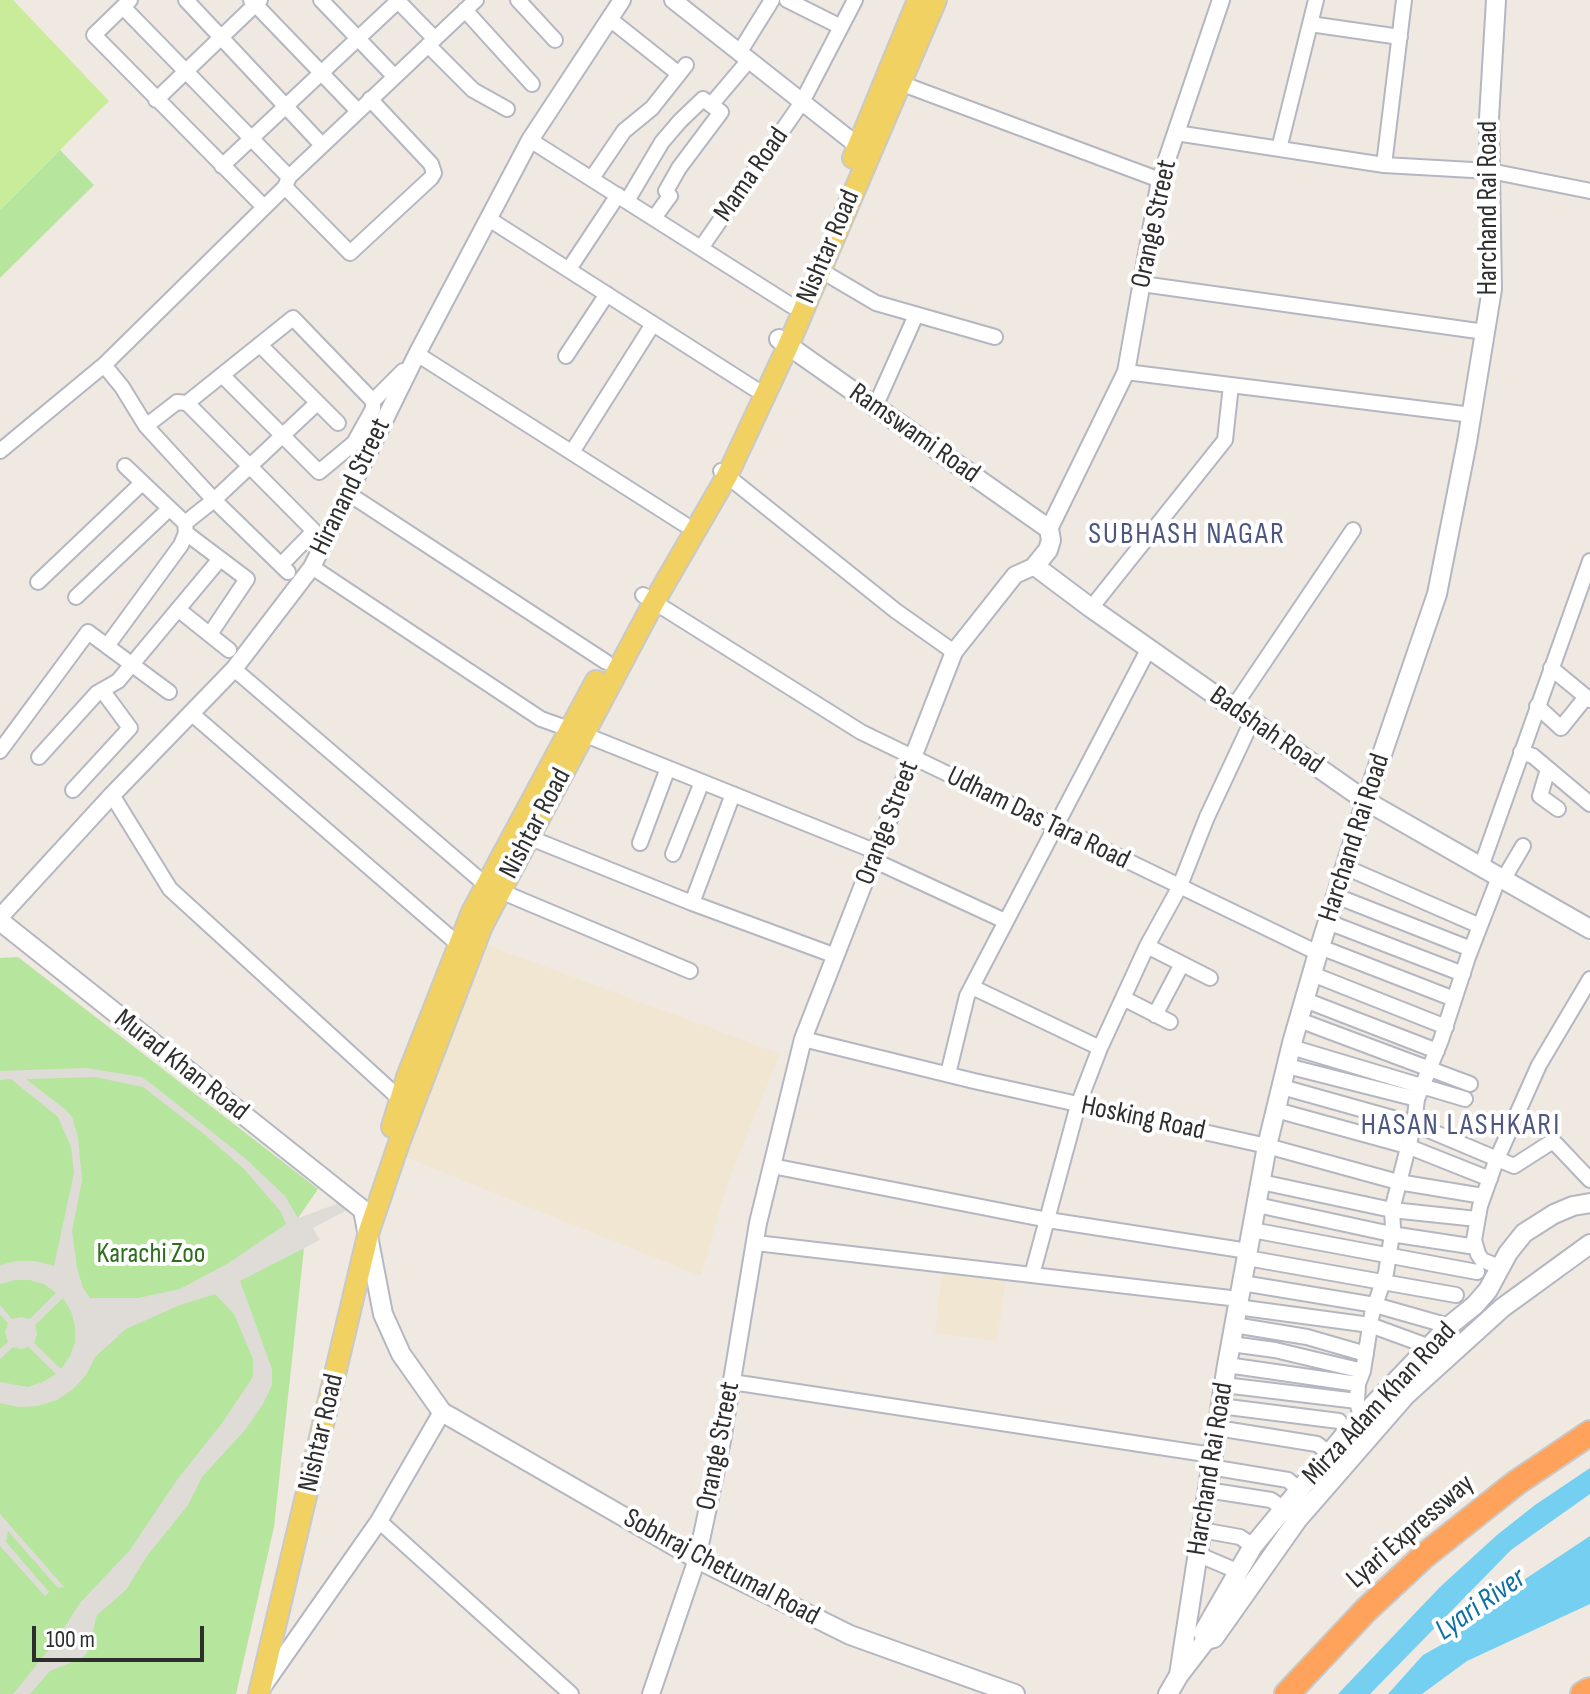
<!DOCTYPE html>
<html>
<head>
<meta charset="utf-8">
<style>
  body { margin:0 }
  #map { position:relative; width:1590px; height:1694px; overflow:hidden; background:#efe9e1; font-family:"Sofia Sans Condensed",sans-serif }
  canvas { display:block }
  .scale { position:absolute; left:32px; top:1626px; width:172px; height:36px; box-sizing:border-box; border:4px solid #2e2e2e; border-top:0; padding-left:10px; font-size:24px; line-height:28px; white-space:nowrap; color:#2e2e2e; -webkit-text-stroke:6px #fff; paint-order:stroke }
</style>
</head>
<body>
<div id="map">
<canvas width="1590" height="1694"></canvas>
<div class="scale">100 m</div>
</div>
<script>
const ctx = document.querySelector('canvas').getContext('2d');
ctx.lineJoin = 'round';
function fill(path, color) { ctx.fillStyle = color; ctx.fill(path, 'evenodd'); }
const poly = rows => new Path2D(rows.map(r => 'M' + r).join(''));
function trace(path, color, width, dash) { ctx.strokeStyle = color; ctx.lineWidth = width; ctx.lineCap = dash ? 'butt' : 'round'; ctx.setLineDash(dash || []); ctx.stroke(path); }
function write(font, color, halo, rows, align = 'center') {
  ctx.font = font + ' "Sofia Sans Condensed",sans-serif'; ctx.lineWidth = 8; ctx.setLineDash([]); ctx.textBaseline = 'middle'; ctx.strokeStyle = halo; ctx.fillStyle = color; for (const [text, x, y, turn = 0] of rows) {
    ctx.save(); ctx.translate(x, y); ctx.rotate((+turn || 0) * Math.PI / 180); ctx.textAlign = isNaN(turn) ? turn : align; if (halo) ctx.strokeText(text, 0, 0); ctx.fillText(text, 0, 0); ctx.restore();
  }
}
const education = poly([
  [476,941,780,1054,726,1187,701,1276,395,1153],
  [943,1264,1007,1272,997,1341,935,1333]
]);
const green = poly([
  [60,150,94,185,0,278,0,210],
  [18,957,318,1189,298,1218,304,1248,274,1527,236,1694,0,1694,0,958]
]);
const pitch = poly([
  [0,0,13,0,109,101,0,210]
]);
const plaza = poly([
  [86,1068,141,1077,149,1082,245,1158,285,1196,298,1218,345,1201,357,1205,313,1228,320,1240,240,1281,272,1369,272,1385,263,1404,245,1430,202,1477,188,1505,147,1556,126,1590,97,1615,87,1653,82,1658,50,1671,30,1694,13,1694,55,1642,80,1603,130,1550,177,1480,222,1423,253,1377,253,1359,234,1314,215,1294,180,1305,126,1329,95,1357,86,1375,73,1389,57,1400,38,1406,19,1407,0,1403,0,1382,28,1387,43,1382,56,1374,29,1347,21,1349,13,1347,0,1359,0,1349,8,1342,5,1332,8,1323,0,1315,0,1305,12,1319,21,1317,30,1319,56,1293,44,1284,30,1280,15,1280,0,1284,0,1265,17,1261,36,1261,54,1266,74,1173,71,1147,58,1117,11,1079,0,1080,0,1071],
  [95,1077,143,1087,204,1134,244,1169,281,1212,286,1224,227,1264,180,1289,138,1298,90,1298,83,1288,77,1268,72,1231,82,1180,78,1137,72,1117,66,1110,26,1079],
  [63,1298,71,1311,75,1326,75,1342,70,1356,61,1369,34,1343,37,1334,35,1325],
  [0,1514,64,1587,58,1588,8,1531,6,1542,49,1592,45,1596,0,1546]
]);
const water = poly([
  [1590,1468,1590,1494,1511,1550,1370,1694,1338,1694,1440,1587,1497,1535,1535,1505],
  [1590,1536,1590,1604,1467,1661,1422,1694,1388,1694,1423,1655,1457,1636,1486,1605]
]);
const minor = poly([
  [130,0,94,35,264,207],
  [186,0,322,145],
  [251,0,357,110],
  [321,0,394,76],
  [397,0,435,39],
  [518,0,555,40],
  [787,0,841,27],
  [123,7,289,177],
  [465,10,532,84],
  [611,20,679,74],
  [1310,24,1400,37],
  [428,45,473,90,507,109],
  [739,53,772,0],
  [900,83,1160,180],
  [156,100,260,0],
  [1176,133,1384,165,1490,171,1590,191],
  [530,140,792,306],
  [1279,149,1316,0],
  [1384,165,1404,0],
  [222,166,399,0],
  [592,178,624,131,652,108,686,65],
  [285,187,350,253,431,178,434,173,431,164,370,99],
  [627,201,662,142,680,121,703,99,711,105],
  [654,218,670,196,666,191,679,168,721,112,711,105,749,60],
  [489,219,755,389],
  [701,248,802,102,855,0],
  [569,269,618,195],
  [820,270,876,303,995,337],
  [1142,284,1485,332],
  [260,345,338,423],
  [417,354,684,524],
  [566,356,607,294],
  [104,365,122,387,146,426,214,500,288,572],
  [1126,372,1472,415],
  [222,375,319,472,354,443,373,409,373,401,403,371],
  [187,403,314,531,281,565],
  [875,407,916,315],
  [146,426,177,402,187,403,293,318,373,401],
  [0,451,104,365,285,187,289,177,476,0],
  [572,452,653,324],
  [125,466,185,523,214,500,317,403],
  [721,471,896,611,954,652],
  [349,494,606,662],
  [186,533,247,579,210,634],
  [312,567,541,719,569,729],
  [38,582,142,483],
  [643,595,861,732,1318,953],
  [76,597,169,509],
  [1091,608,1225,440,1231,385],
  [179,610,229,650],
  [107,646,181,545,186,533,185,523],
  [1551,668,1590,700],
  [234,669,486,885],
  [1537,706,1561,728,1586,697],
  [1233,708,1353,530],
  [191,713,459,945],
  [583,734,877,852],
  [0,751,88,632,169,692],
  [1521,752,1533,756,1590,804],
  [39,757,97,693,118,681,220,559],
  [1548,769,1540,796,1558,809],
  [73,790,130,728,102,690],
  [112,795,170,889,400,1099],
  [528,837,692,903,836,956],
  [640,843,668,768],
  [673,854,702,782],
  [873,860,1005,921],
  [1345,867,1480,926],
  [1481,867,1590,561],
  [1503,880,1523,846],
  [500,891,690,971],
  [1336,896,1471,949],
  [692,903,733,794],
  [1328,922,1463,974],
  [1147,946,1210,978],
  [1320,947,1454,999],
  [1312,974,1446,1027],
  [972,987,1100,1048],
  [1123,998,1170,1022],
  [1305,1000,1437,1051],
  [1155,1015,1182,964],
  [1299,1020,1470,1084],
  [803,1039,974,1081,1267,1146,1398,1182,1483,1196],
  [1291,1047,1465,1099],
  [1287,1066,1417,1099],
  [948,1074,967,996,1149,648],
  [1282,1087,1414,1124,1514,1166,1553,1141,1590,1180],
  [1276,1110,1407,1146,1490,1179],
  [772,1166,1048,1220,1248,1251],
  [1261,1182,1392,1210,1477,1219],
  [1257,1205,1391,1234,1476,1247],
  [1252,1230,1477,1272],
  [756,1243,1239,1299],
  [1247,1258,1456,1295],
  [1502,1268,1482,1260,1478,1254,1474,1240,1480,1206,1496,1161,1539,1065,1590,979],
  [1032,1275,1078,1105,1100,1048,1147,946,1179,888,1207,817,1252,721],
  [1242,1283,1375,1305,1449,1326],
  [1237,1307,1370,1325,1430,1347],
  [1234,1325,1307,1337,1366,1354],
  [1231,1344,1275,1350,1363,1371],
  [1227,1365,1358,1384],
  [732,1382,1212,1455],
  [1224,1385,1357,1401],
  [1220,1406,1339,1421],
  [1361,1418,1357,1401,1358,1384,1363,1371,1372,1314,1386,1273,1393,1228,1392,1210,1414,1124,1417,1099,1441,1040,1468,957,1499,877],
  [1217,1428,1317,1444,1329,1453],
  [1210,1467,1288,1480,1299,1490],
  [1207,1490,1271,1500,1284,1509],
  [379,1521,571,1694],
  [1201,1530,1240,1537,1253,1546],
  [1197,1554,1237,1571]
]);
const tertiary = poly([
  [673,0,858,146],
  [1049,529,1126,372,1160,180,1221,0],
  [0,917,112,795,234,669,312,567,417,354,530,140,622,0],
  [264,1685,379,1521,442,1412],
  [651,1694,697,1559,722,1441,758,1223,803,1039,954,652,1015,575,1035,566]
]);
const secondary = poly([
  [779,339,1049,529,1051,540,1048,550,1035,566,1091,608,1366,801,1590,929],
  [0,921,363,1210,383,1314,401,1354,442,1412,697,1559,850,1635,1015,1694],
  [1206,1640,1203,1633,1253,1546,1347,1432,1449,1326,1475,1305,1488,1290,1508,1253,1524,1233,1554,1214,1573,1206,1590,1203],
  [1179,1675,1227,1365,1267,1146,1292,1043,1318,953,1366,801,1437,594,1467,442,1492,289,1489,118,1496,0],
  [1168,1694,1179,1675,1206,1640,1214,1638,1298,1519,1406,1395,1502,1308,1590,1244]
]);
const primary = poly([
  [853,158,918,0],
  [392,1127,407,1077,472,912,596,681],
  [259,1694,369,1231,400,1140,482,926,654,602,727,476,788,346,936,0]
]);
const motorway = poly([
  [1287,1694,1366,1610,1424,1556,1516,1483,1590,1433],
  [1583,1694,1590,1690]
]);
const streetNames = [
  ["Mama Road",752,175,-55],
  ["Harchand Rai Road",1489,208,-90],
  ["Orange Street",1155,224,-78],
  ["Nishtar Road",829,247,-67],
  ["Ramswami Road",914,434,35],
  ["Hiranand Street",351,487,-64],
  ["Badshah Road",1266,731,35],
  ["Udham Das Tara Road",1038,819,26],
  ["Orange Street",888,823,-69],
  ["Nishtar Road",536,824,-62],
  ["Harchand Rai Road",1355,838,-72],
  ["Murad Khan Road",181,1066,38],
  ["Hosking Road",1143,1119,12],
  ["Mirza Adam Khan Road",1380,1404,-47],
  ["Nishtar Road",322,1433,-77],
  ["Orange Street",719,1446,-79],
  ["Harchand Rai Road",1211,1469,-81],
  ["Lyari Expressway",1411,1532,-41],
  ["Sobhraj Chetumal Road",721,1568,28]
];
const parkNames = [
  ["Karachi Zoo",151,1255]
];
const neighbourhoodNames = [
  ["SUBHASH NAGAR",1187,535],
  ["HASAN LASHKARI",1461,1126]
];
const waterNames = [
  ["Lyari River",1481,1605,-35]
];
fill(education, '#f0e6d1');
fill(green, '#b6e59e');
fill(pitch, '#c9ec9a');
fill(plaza, '#dfdcd8');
fill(water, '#75cff0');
trace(minor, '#b4b7c1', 18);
trace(tertiary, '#b4b7c1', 20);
trace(secondary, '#b4b7c1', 22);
trace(primary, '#c9c9c9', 24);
trace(motorway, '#c9c9c9', 28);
trace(minor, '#fff', 14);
trace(tertiary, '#fff', 16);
trace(secondary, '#fff', 18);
trace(primary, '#f2d163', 20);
trace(motorway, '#ffa35c', 24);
write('28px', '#2e2e2e', '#fff', streetNames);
write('28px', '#2c6e1b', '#fff', parkNames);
ctx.letterSpacing = '2px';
write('30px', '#4d5680', '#fff', neighbourhoodNames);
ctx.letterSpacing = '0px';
write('italic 30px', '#0d6fa3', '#fff', waterNames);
</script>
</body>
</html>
